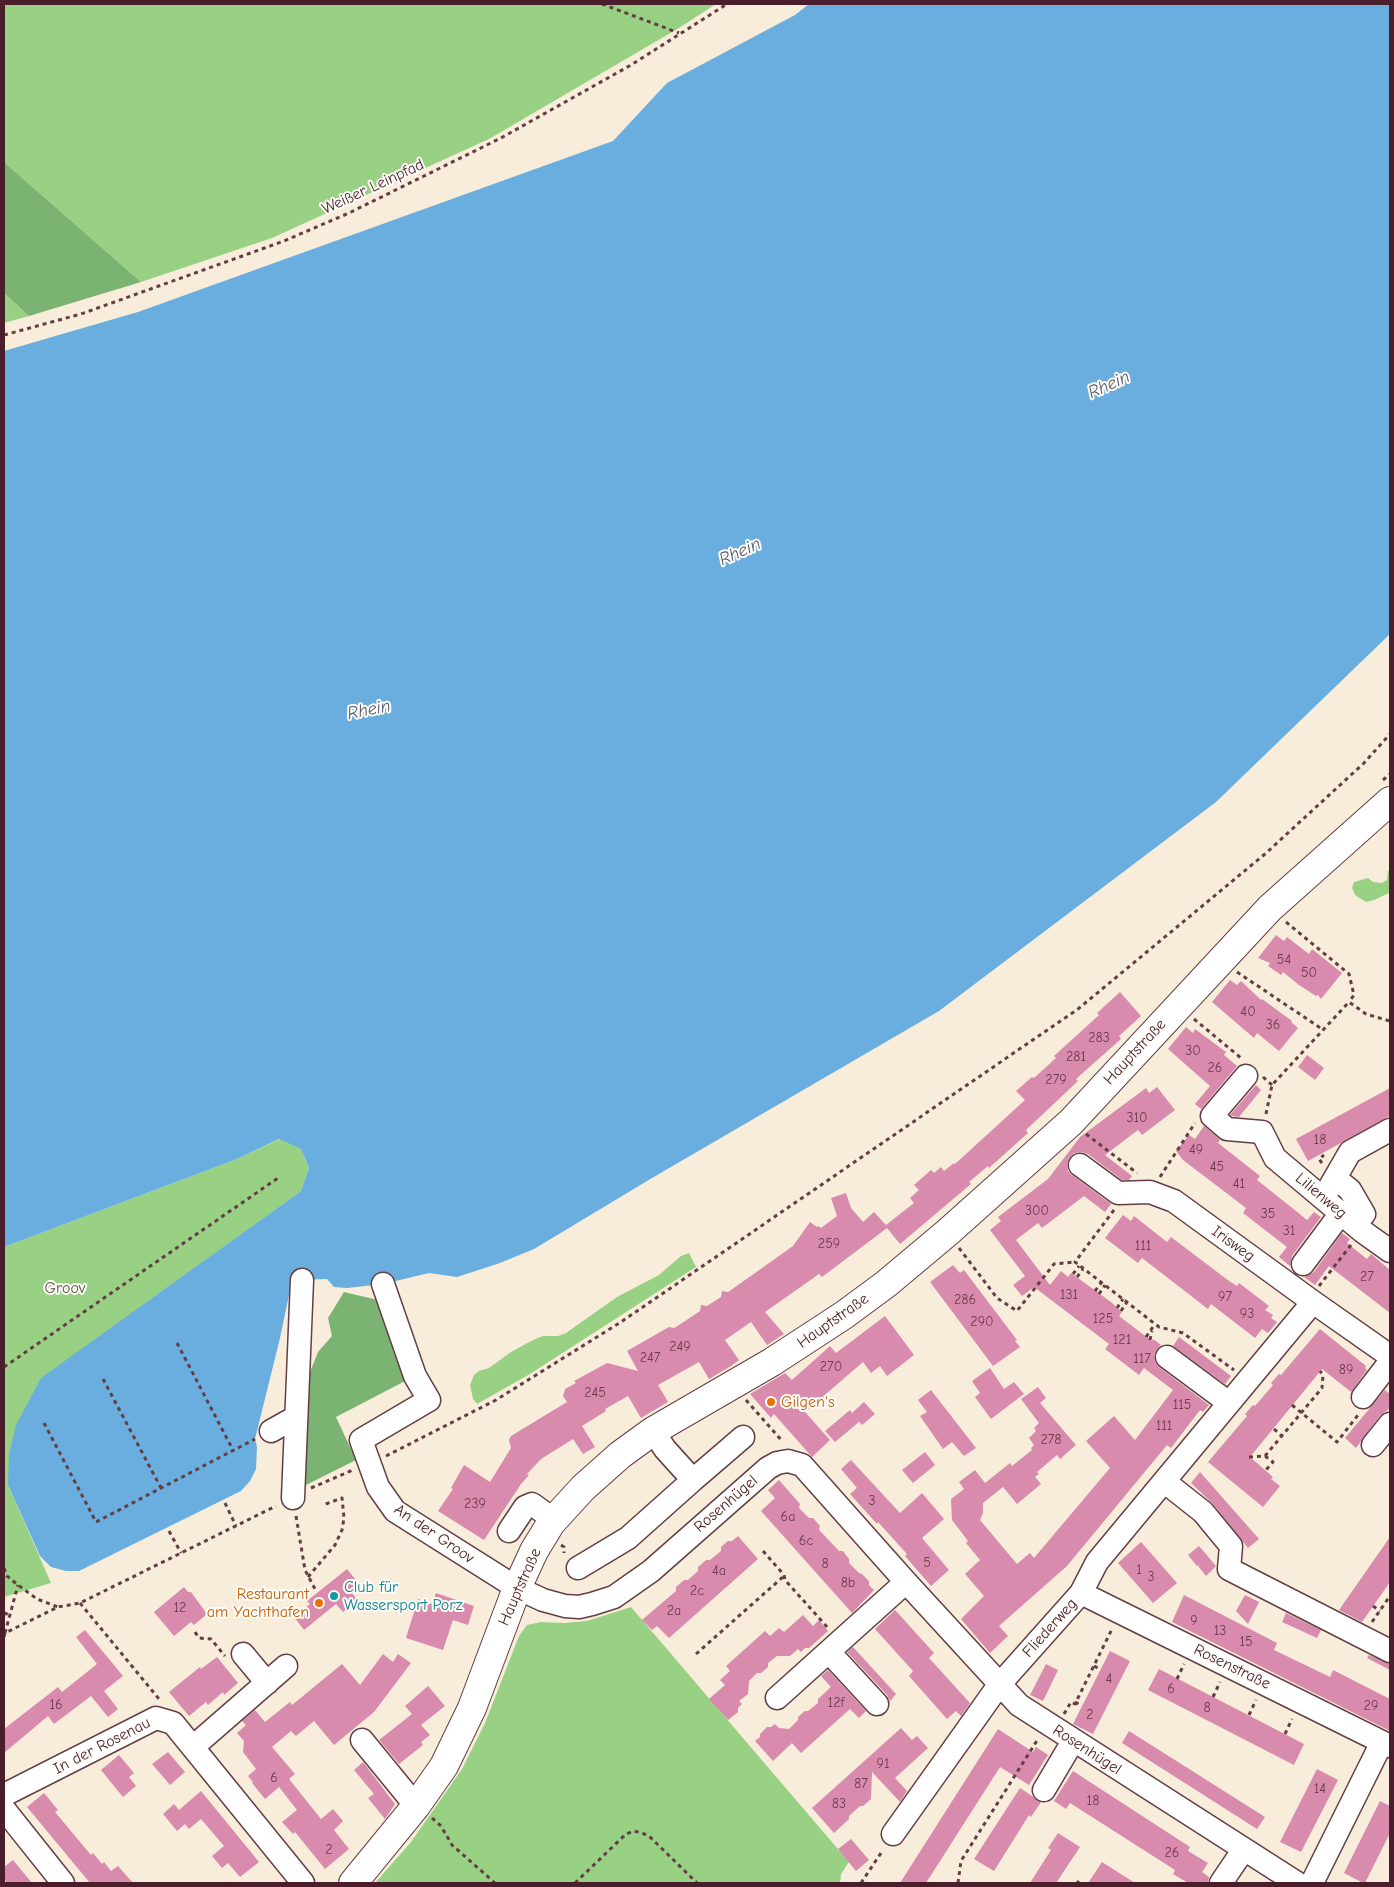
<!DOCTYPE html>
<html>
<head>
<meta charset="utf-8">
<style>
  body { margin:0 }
  #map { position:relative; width:1394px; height:1887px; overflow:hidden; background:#f8ecda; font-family:"Comic Neue",sans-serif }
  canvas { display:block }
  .frame { position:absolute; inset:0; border:5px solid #4a1f2b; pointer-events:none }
</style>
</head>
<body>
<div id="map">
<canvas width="1394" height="1887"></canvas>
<div class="frame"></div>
</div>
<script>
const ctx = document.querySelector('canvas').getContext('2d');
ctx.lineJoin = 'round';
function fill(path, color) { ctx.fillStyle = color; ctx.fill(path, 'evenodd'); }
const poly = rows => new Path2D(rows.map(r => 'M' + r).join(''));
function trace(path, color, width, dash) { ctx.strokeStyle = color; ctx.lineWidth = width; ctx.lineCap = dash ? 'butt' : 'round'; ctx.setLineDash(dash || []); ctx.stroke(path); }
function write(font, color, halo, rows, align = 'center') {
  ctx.font = font + ' "Comic Neue",sans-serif'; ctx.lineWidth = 4; ctx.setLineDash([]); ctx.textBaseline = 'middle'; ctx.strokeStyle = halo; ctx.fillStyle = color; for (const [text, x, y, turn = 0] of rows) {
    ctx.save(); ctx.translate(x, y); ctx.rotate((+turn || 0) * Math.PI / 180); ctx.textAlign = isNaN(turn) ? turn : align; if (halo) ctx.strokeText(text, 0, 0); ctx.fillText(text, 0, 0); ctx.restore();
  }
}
const green = poly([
  [4,4,716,4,679,28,489,139,272,238,141,282,4,162],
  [4,293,29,316,4,323],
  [1390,870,1389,893,1374,900,1366,902,1355,895,1352,888,1354,882,1368,878,1373,882,1382,883,1387,880,1388,871],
  [280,1139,301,1149,309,1168,301,1191,41,1379,8,1485,51,1583,4,1597,4,1247,237,1159],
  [689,1253,696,1267,530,1374,477,1404,473,1399,470,1385,474,1375,479,1371,489,1368,511,1352,533,1340,543,1336,558,1336,566,1333,617,1297,659,1275,681,1256],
  [631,1607,849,1862,841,1874,840,1883,375,1883,411,1842,462,1769,485,1723,519,1636,527,1625,541,1622,564,1623,587,1621]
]);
const forest = poly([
  [4,162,141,282,29,316,4,293],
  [344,1292,382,1301,407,1380,336,1417,356,1460,306,1485,303,1431,306,1382,318,1352,332,1336,328,1318]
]);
const water = poly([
  [809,4,1390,4,1390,634,1216,802,939,1011,652,1178,534,1249,500,1263,457,1277,429,1273,383,1284,347,1288,334,1287,327,1279,296,1280,290,1290,280,1338,255,1439,257,1447,256,1469,250,1481,241,1491,79,1571,66,1571,51,1567,40,1556,8,1485,9,1454,16,1425,41,1378,301,1191,309,1168,301,1149,279,1139,237,1159,4,1247,4,351,138,312,613,141,667,83,795,15]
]);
const building = poly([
  [1276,935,1284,941,1287,937,1309,954,1312,949,1342,973,1321,999,1318,995,1316,996,1299,985,1283,972,1281,975,1268,966,1270,963,1258,958],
  [1230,980,1237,985,1241,981,1261,1000,1262,999,1292,1021,1291,1022,1298,1028,1279,1051,1257,1033,1254,1038,1212,1002],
  [1120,992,1141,1016,1119,1036,1121,1039,1076,1079,1078,1081,1026,1130,1028,1133,989,1168,988,1166,969,1182,971,1184,900,1244,887,1228,822,1277,819,1274,765,1312,784,1334,767,1345,751,1322,725,1340,739,1360,731,1366,709,1379,699,1362,658,1385,668,1402,641,1418,628,1396,605,1409,606,1411,582,1426,595,1447,583,1454,573,1439,541,1459,527,1474,529,1475,521,1484,484,1540,438,1511,453,1489,451,1488,464,1465,490,1482,511,1448,509,1440,511,1436,567,1402,563,1396,565,1389,576,1383,574,1381,607,1363,638,1371,627,1351,669,1327,674,1328,679,1325,700,1311,701,1305,707,1306,721,1297,722,1291,728,1292,748,1278,793,1246,810,1222,817,1227,818,1226,821,1228,837,1216,831,1198,846,1193,851,1208,863,1222,874,1212,886,1225,914,1203,910,1198,919,1190,914,1185,931,1170,934,1173,941,1167,944,1171,954,1163,955,1164,1025,1100,1016,1091,1032,1077,1034,1078,1056,1058,1054,1056,1099,1015,1097,1013],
  [1186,1027,1193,1033,1195,1029,1226,1052,1224,1055,1237,1066,1201,1109,1195,1104,1210,1086,1168,1049],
  [1307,1055,1324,1068,1315,1080,1298,1067],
  [1256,1085,1261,1090,1239,1117,1232,1116,1230,1115],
  [1157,1087,1175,1110,1142,1135,1138,1130,1105,1155,1132,1176,1129,1180,1122,1180,1088,1154,1082,1152,1074,1153,1069,1158,1067,1164,1068,1171,1072,1175,1111,1204,1105,1212,1084,1196,1042,1228,1038,1223,1016,1240,1050,1285,1061,1271,1068,1277,1071,1273,1111,1302,1122,1312,1119,1316,1152,1341,1153,1339,1161,1345,1157,1349,1154,1355,1155,1362,1159,1367,1209,1405,1203,1412,1200,1410,1171,1448,1167,1445,1067,1566,999,1626,1008,1636,990,1653,961,1619,984,1596,965,1574,980,1560,966,1543,968,1541,952,1520,951,1499,964,1489,959,1482,975,1470,985,1483,1010,1463,1012,1466,1032,1450,1031,1448,1034,1445,1029,1438,1036,1431,1034,1428,1039,1423,1021,1399,1038,1387,1046,1398,1040,1403,1076,1445,1060,1459,1057,1455,1037,1472,1039,1474,1035,1477,1041,1484,1017,1504,1003,1487,983,1503,983,1513,980,1520,1017,1564,1030,1553,1034,1558,1110,1468,1086,1441,1114,1416,1135,1440,1173,1390,1144,1368,1139,1375,1105,1349,1109,1344,1034,1287,1022,1296,1013,1285,1025,1276,990,1230,1001,1221,998,1217,1048,1179,1080,1137,1146,1088,1149,1093],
  [1390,1088,1390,1116,1308,1161,1296,1139],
  [1204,1126,1220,1140,1218,1143,1260,1176,1257,1180,1296,1211,1307,1220,1314,1212,1321,1217,1292,1256,1290,1266,1279,1257,1287,1247,1243,1213,1246,1208,1183,1160,1176,1151,1189,1135,1195,1139],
  [1123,1215,1131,1221,1134,1216,1167,1242,1171,1237,1229,1281,1237,1286,1239,1283,1269,1306,1265,1310,1273,1315,1271,1318,1277,1322,1268,1333,1262,1329,1255,1338,1211,1304,1208,1309,1142,1258,1138,1263,1105,1238],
  [1342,1233,1350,1239,1347,1243,1367,1259,1371,1254,1390,1270,1390,1313,1329,1266,1315,1285,1304,1277,1314,1272],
  [953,1265,960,1273,964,1270,1017,1340,1015,1341,1020,1347,993,1366,930,1282],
  [885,1316,914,1355,887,1376,880,1366,871,1373,863,1362,805,1412,830,1440,812,1457,774,1414,771,1418,750,1394,785,1373,792,1380,830,1346,836,1353],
  [1320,1329,1366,1366,1365,1368,1367,1370,1351,1392,1322,1369,1250,1457,1273,1477,1271,1479,1280,1486,1263,1507,1208,1462,1247,1416,1245,1414,1253,1405,1255,1406,1273,1385,1271,1383,1279,1374,1281,1375],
  [1179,1337,1231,1376,1225,1384,1173,1346],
  [990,1368,1004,1389,1014,1382,1024,1394,991,1419,975,1397,980,1393,972,1381],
  [931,1390,976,1448,964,1456,952,1442,943,1449,920,1416,927,1412,918,1400],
  [1385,1390,1390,1394,1390,1408,1380,1416,1356,1448,1345,1438],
  [864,1402,875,1414,862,1425,855,1417,859,1422,835,1442,825,1431,850,1410,852,1413],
  [925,1452,935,1465,913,1483,902,1470],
  [851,1460,900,1513,922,1493,944,1519,922,1538,949,1570,931,1586,905,1556,907,1554,878,1522,877,1524,850,1494,857,1488,841,1469],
  [1200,1472,1259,1539,1248,1548,1213,1504,1191,1483],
  [779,1480,800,1504,799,1508,809,1518,813,1518,820,1526,819,1530,824,1535,839,1551,843,1551,849,1559,849,1563,859,1573,862,1574,869,1581,869,1585,874,1590,852,1613,761,1511,775,1498,768,1490],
  [738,1536,758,1559,669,1638,657,1626,652,1630,642,1620,676,1591,676,1587,684,1580,688,1580,698,1571,698,1567,706,1560,710,1560,721,1551,721,1547,728,1541,732,1541],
  [1390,1537,1390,1582,1362,1622,1339,1610],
  [1141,1542,1177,1583,1153,1603,1118,1563],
  [1199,1546,1216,1566,1206,1576,1198,1566,1199,1564,1197,1566,1188,1555],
  [347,1569,360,1585,351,1592,358,1600,343,1612,336,1604,304,1630,294,1617,310,1604,307,1601],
  [184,1587,188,1592,191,1592,207,1614,194,1625,191,1622,174,1636,154,1612],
  [436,1593,474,1606,468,1625,453,1620,443,1650,406,1638,418,1599,432,1604],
  [1184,1595,1277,1643,1274,1650,1330,1677,1333,1670,1390,1699,1390,1731,1172,1622],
  [1245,1595,1259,1602,1248,1624,1236,1611],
  [895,1610,934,1653,929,1658,970,1703,961,1716,956,1711,947,1719,909,1676,913,1671,875,1629],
  [1286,1613,1321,1630,1317,1638,1282,1622],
  [803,1615,813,1626,819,1620,828,1631,809,1648,805,1648,801,1652,798,1649,790,1656,777,1656,768,1663,768,1667,761,1673,757,1673,749,1681,748,1694,739,1701,742,1704,738,1708,738,1712,728,1720,709,1699,725,1685,720,1680,730,1671,726,1666,765,1631,770,1636,779,1628,784,1632],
  [85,1630,123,1676,104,1691,118,1709,108,1717,91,1696,54,1724,48,1716,4,1753,4,1729,58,1687,62,1692,97,1664,76,1637],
  [853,1647,896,1694,890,1701,887,1695,847,1652],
  [1110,1651,1130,1661,1093,1734,1073,1724],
  [383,1654,393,1662,398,1654,411,1663,374,1712,334,1745,314,1721,296,1736,291,1731,272,1747,295,1774,289,1779,321,1819,333,1809,343,1821,334,1830,349,1849,325,1869,295,1832,293,1834,282,1822,297,1810,279,1787,265,1799,252,1783,253,1782,248,1776,256,1769,243,1752,244,1741,237,1733,246,1725,242,1721,255,1710,265,1722,290,1702,292,1705,342,1664,360,1685],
  [1369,1655,1390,1664,1390,1670,1367,1658],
  [217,1657,238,1683,224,1695,223,1692,208,1705,206,1702,189,1716,169,1692,200,1667,201,1669],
  [1046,1664,1058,1670,1043,1701,1030,1695],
  [1159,1669,1304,1744,1294,1765,1148,1690],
  [828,1670,866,1711,859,1718,850,1709,801,1753,792,1743,773,1761,755,1741,760,1737,760,1734,767,1727,771,1727,775,1724,779,1728,789,1729,798,1720,798,1717,805,1711,808,1711,818,1703,818,1699,831,1687,821,1676],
  [428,1686,445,1706,421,1725,430,1735,421,1742,423,1745,399,1764,379,1740,412,1714,405,1706],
  [901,1728,912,1740,917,1736,928,1748,895,1778,907,1791,900,1802,872,1772,871,1799,863,1806,860,1806,849,1816,849,1819,834,1833,812,1808],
  [998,1729,1033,1752,1036,1747,1048,1755,1029,1785,1000,1767,926,1883,900,1883],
  [1129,1731,1265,1817,1257,1829,1122,1743],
  [168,1752,185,1772,170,1785,152,1764],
  [119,1755,134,1773,129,1777,136,1786,123,1797,101,1770],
  [363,1762,395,1804,385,1819,368,1798,374,1794,354,1770],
  [1317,1769,1338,1780,1301,1852,1280,1842],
  [1073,1771,1190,1847,1188,1851,1208,1863,1202,1872,1209,1877,1208,1883,1188,1883,1173,1874,1175,1870,1070,1803,1066,1809,1054,1801],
  [1020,1788,1041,1802,1031,1817,1029,1815,994,1871,974,1859],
  [201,1791,259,1862,240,1877,228,1863,222,1868,212,1856,224,1846,201,1819,189,1829,185,1824,177,1831,163,1814,174,1804,179,1810],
  [44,1793,58,1810,55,1812,91,1855,93,1853,102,1864,104,1862,111,1871,118,1866,133,1883,90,1883,27,1807],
  [1380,1801,1390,1806,1390,1833,1365,1883,1363,1883,1344,1873],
  [1058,1833,1080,1847,1056,1883,1030,1883,1051,1850,1048,1848],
  [851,1839,869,1860,856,1871,838,1849],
  [13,1860,32,1883,7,1883,4,1879,4,1867],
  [1102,1862,1135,1883,1088,1883]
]);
const path = poly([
  [602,4,679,33],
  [4,335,81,314,284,241,349,213,501,138,631,65,727,4],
  [1383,780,1390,774],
  [1286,922,1349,974,1354,995,1349,1002],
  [1237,972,1322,1029],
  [1194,1019,1241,1058],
  [1263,1077,1272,1085],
  [1266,1114,1272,1085,1349,1002,1366,1014,1390,1021],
  [1086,1134,1137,1173],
  [1322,1163,1319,1159,1324,1155],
  [1160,1177,1195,1123],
  [1114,1210,1075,1262,1159,1327,1183,1333,1234,1370],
  [959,1248,997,1298,1017,1311,1054,1264,1075,1262],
  [1073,1274,1079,1266],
  [1077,1277,1083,1269],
  [1319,1286,1351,1245],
  [1095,1291,1101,1283],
  [1099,1294,1105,1285],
  [1117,1308,1123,1299],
  [1121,1311,1127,1302],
  [1146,1337,1155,1324],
  [1150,1340,1152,1331],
  [177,1343,233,1450],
  [4,1367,278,1178],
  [103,1379,161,1488],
  [746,1400,783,1442],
  [1292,1405,1337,1442,1358,1415],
  [44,1423,96,1522,255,1439],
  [1274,1429,1282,1436],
  [386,1456,496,1400,621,1322,1078,1009,1265,854,1364,763,1390,734],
  [1265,1456,1273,1462,1265,1471],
  [1249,1457,1265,1456,1322,1388,1323,1375,1320,1371],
  [311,1488,353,1470],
  [225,1503,236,1526],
  [296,1516,305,1570,315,1589],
  [169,1531,181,1553],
  [561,1545,564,1547,564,1553],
  [763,1551,784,1575,785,1580,828,1628],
  [4,1568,7,1576,18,1585,37,1599,58,1607],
  [308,1577,335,1545,342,1530,344,1518,342,1498,323,1505],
  [80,1603,159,1699],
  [1373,1606,1380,1611],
  [4,1613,10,1615],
  [1372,1622,1390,1596],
  [195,1632,199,1638,211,1639,225,1656],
  [5,1633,18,1585],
  [4,1637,5,1633,58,1607,80,1603,276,1506],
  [696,1654,784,1576],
  [1094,1666,1100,1669],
  [1177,1679,1184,1664],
  [1213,1697,1220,1682],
  [1075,1702,1082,1706],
  [1064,1714,1071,1702,1075,1704,1112,1629],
  [1249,1715,1256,1700],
  [1285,1734,1292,1719],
  [432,1818,441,1826,452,1845,495,1883],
  [575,1883,626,1834,634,1831,642,1833,649,1836,697,1883],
  [861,1883,883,1850],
  [958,1883,961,1861,1038,1739],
  [1077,1883,1079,1881]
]);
const minor = poly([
  [1246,1076,1212,1116,1227,1129,1262,1132,1275,1158,1362,1231,1390,1251],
  [1080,1165,1118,1193,1150,1192,1174,1201,1313,1302,1390,1356],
  [1335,1178,1350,1190,1364,1214,1355,1225],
  [1324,1197,1350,1152,1390,1130],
  [1303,1264,1341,1213],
  [383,1284,415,1376,429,1400,361,1440,378,1487,395,1511,517,1588,543,1600,565,1606,579,1607,592,1604,614,1597,651,1571,768,1468,777,1463,788,1461,802,1465,906,1582,1019,1705,1297,1883],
  [1167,1357,1229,1403],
  [1363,1397,1390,1362],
  [271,1431,296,1417],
  [653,1431,665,1449,693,1480,743,1437],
  [1373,1445,1390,1424],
  [1165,1482,1203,1512,1231,1546,1229,1569,1390,1651],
  [293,1498,302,1280],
  [509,1531,525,1507,532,1504,554,1520],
  [578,1568,628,1538,693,1480],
  [1081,1593,1390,1746],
  [829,1652,877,1704],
  [243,1654,267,1683],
  [777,1698,906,1582],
  [362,1740,416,1806],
  [193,1747,286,1666],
  [1044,1790,1073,1741],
  [4,1795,156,1718,173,1723,303,1883],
  [4,1809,63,1883],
  [893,1834,999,1685,1081,1593,1097,1562,1313,1302],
  [1221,1883,1244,1849],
  [1312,1883,1382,1742]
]);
const major = poly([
  [353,1883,416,1806,444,1766,472,1708,517,1588,534,1551,551,1523,583,1488,620,1455,653,1431,772,1362,844,1315,886,1284,948,1232,1071,1122,1270,908,1390,801]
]);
const markers = [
  [771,1402,5,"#e8710a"],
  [334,1596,5,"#0f9aa8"],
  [319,1603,5,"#e8710a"]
];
const numberNames = [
  ["54",1284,960],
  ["50",1309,973],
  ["40",1248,1012],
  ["36",1273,1025],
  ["283",1099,1038],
  ["30",1193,1051],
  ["281",1076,1057],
  ["26",1215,1068],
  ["279",1056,1080],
  ["310",1137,1118],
  ["18",1320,1140],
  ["49",1196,1150],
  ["45",1217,1167],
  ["41",1239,1184],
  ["300",1037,1211],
  ["35",1268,1214],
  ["31",1289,1231],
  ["259",829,1244],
  ["111",1143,1246],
  ["27",1367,1277],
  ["131",1069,1295],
  ["97",1225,1297],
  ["286",965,1300],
  ["93",1247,1314],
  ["125",1103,1319],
  ["290",982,1322],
  ["121",1122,1340],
  ["249",680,1347],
  ["247",650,1358],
  ["117",1142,1359],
  ["270",831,1367],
  ["89",1346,1370],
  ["245",595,1393],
  ["115",1182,1405],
  ["111",1164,1426],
  ["278",1051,1440],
  ["3",872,1501],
  ["239",475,1504],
  ["6a",788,1517],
  ["6c",806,1541],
  ["5",927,1563],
  ["8",825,1564],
  ["1",1139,1570],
  ["4a",719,1571],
  ["3",1151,1577],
  ["8b",848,1583],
  ["2c",697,1591],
  ["12",180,1608],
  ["2a",674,1611],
  ["9",1194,1621],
  ["13",1220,1631],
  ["15",1246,1642],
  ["4",1109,1679],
  ["6",1171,1689],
  ["12f",836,1703],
  ["16",56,1705],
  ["29",1371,1706],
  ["8",1207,1708],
  ["2",1090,1715],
  ["91",883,1764],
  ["6",274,1778],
  ["87",861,1784],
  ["14",1320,1789],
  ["18",1093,1801],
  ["83",839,1804],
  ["2",329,1850],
  ["26",1172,1853]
];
const streetNames = [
  ["Weißer Leinpfad",373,187,-25],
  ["Hauptstraße",1135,1052,-47],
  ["Lilienweg",1321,1196,40],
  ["Irisweg",1233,1244,36],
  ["Hauptstraße",833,1321,-35],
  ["Rosenhügel",726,1504,-41],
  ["An der Groov",434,1534,34],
  ["Hauptstraße",520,1587,-66],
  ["Fliederweg",1050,1628,-48],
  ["Rosenstraße",1232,1667,26],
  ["In der Rosenau",102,1746,-27],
  ["Rosenhügel",1087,1750,33]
];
const parkNames = [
  ["Groov",65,1288]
];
const foodNames = [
  ["Gilgen's",781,1402],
  ["Restaurant",309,1594,"right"],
  ["am Yachthafen",309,1612,"right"]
];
const cultureNames = [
  ["Club für",344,1587],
  ["Wassersport Porz",344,1605]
];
const waterNames = [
  ["Rhein",1109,385,-24],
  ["Rhein",740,552,-24],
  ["Rhein",369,710,-11]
];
fill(green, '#99d184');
fill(forest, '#7ab372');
fill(water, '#69aedf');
fill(building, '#d98bad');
trace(minor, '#643e45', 25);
trace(major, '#643e45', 30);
trace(path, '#643e45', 3, [4, 4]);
trace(minor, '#fff', 22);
trace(major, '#fff', 28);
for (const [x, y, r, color] of markers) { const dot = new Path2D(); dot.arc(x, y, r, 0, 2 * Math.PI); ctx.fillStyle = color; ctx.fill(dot); trace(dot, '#fdfcf7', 2); }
write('14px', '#6e3a4c', null, numberNames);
write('16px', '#4a1f2b', '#fdfcf7', streetNames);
write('16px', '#625446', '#fdfcf7', parkNames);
write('16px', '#c56008', '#fdfcf7', foodNames, 'left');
write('16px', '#0d838f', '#fdfcf7', cultureNames, 'left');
write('italic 18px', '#565873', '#fdfcf7', waterNames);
</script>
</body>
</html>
